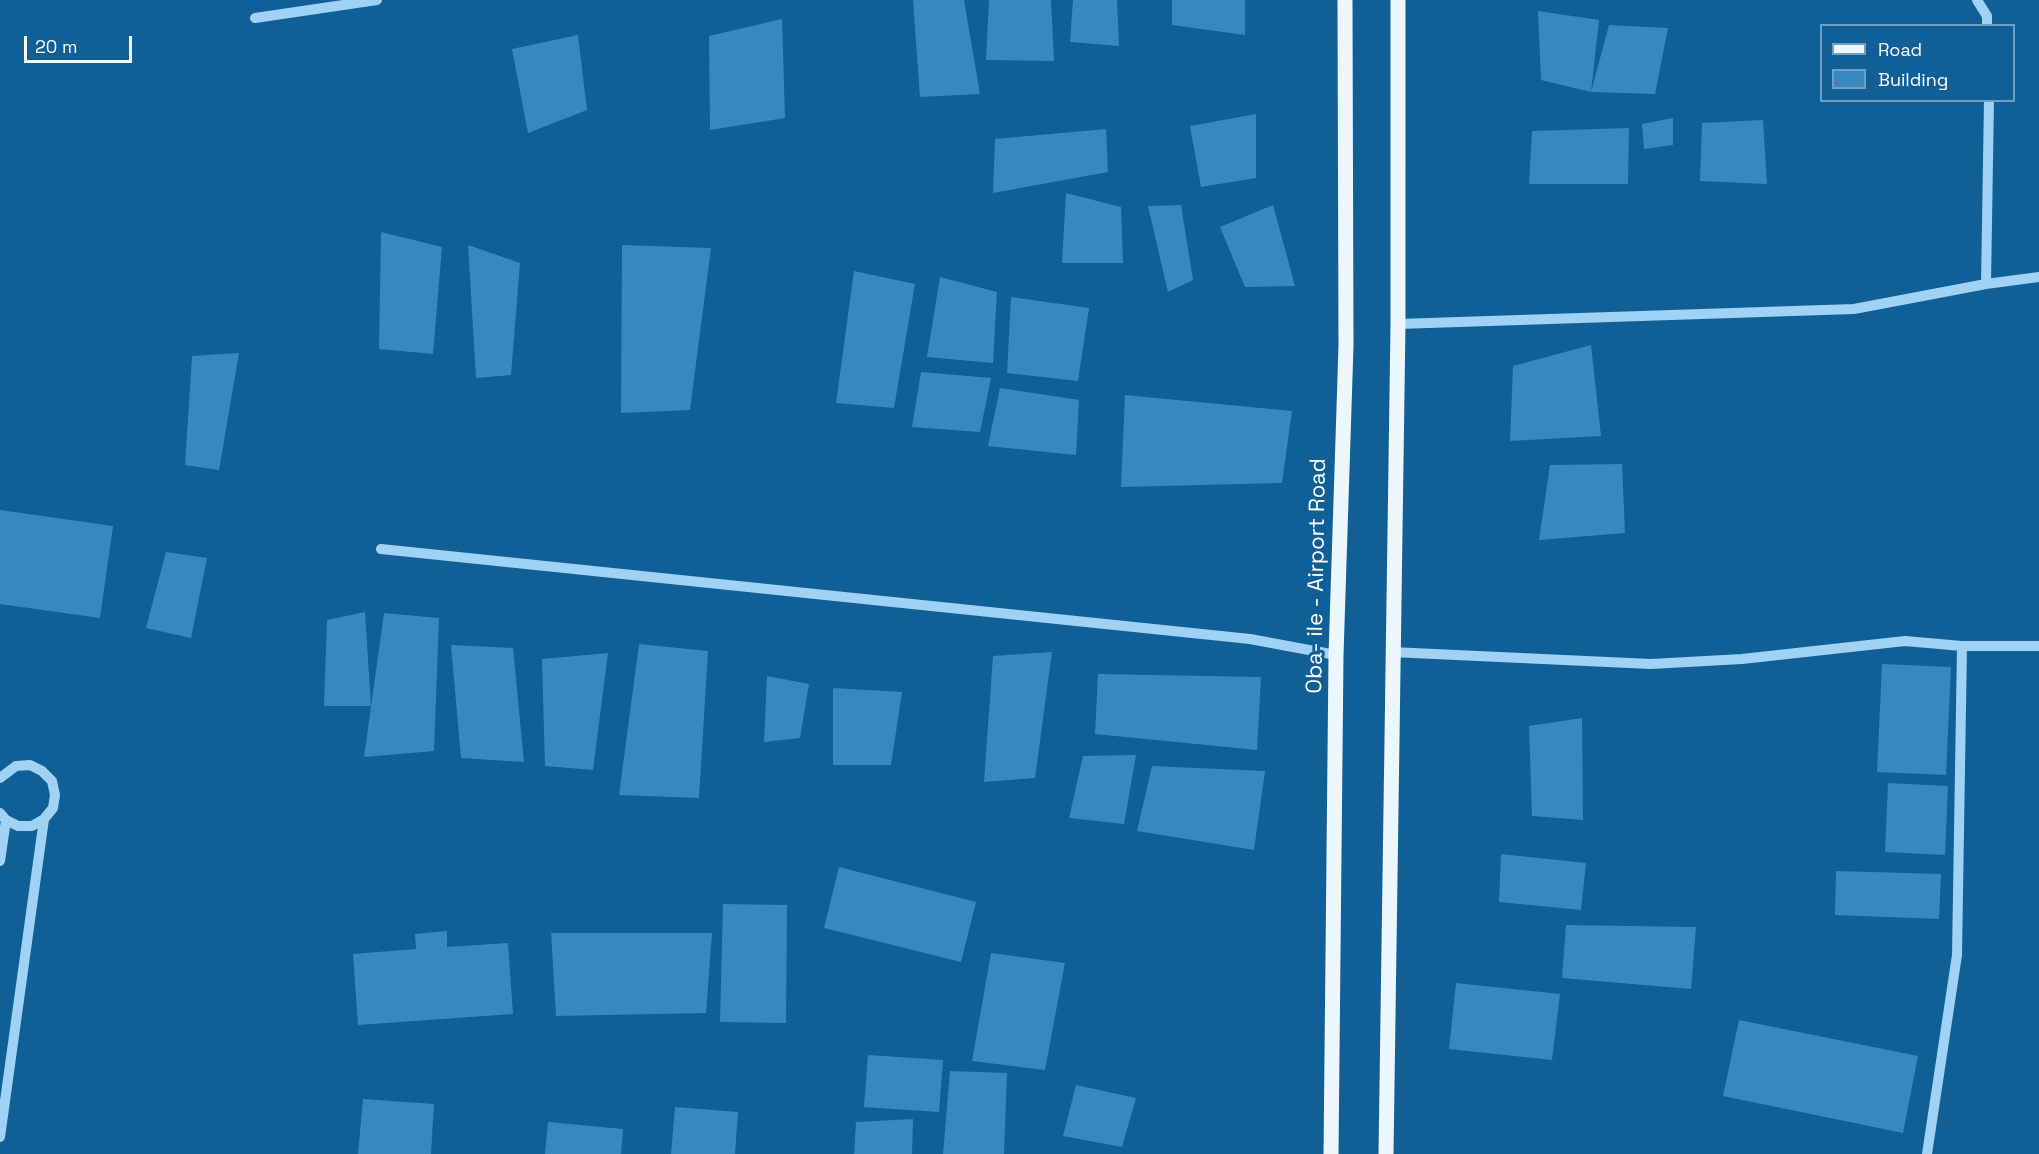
<!DOCTYPE html>
<html>
<head>
<meta charset="utf-8">
<style>
  body { margin:0 }
  #map { position:relative; width:2039px; height:1154px; overflow:hidden; background:#105f97; font-family:"Space Grotesk",sans-serif }
  canvas { display:block }
  .legend { position:absolute; left:1820px; top:24px; width:195px; height:78px; box-sizing:border-box; background:#105f97; border:2px solid #709fc1; margin:0; padding:8px 10px; list-style:none; font-size:18px; color:#fff }
  .legend li { display:flex; align-items:center; gap:12px; height:30px }
  .legend b { width:30px; border:2px solid #709fc1 }
  .scale { position:absolute; left:24px; top:36px; width:108px; height:27px; box-sizing:border-box; border:3px solid #fff; border-top:0; padding-left:8px; font-size:18px; line-height:21px; white-space:nowrap; color:#fff; -webkit-text-stroke:4px #105f97; paint-order:stroke }
</style>
</head>
<body>
<div id="map">
<canvas width="2039" height="1154"></canvas>
<ul class="legend">
<li><b style="height:8px;background:#ecf6ff"></b>Road</li>
<li><b style="height:16px;background:#3888bf"></b>Building</li>
</ul>
<div class="scale">20 m</div>
</div>
<script>
const ctx = document.querySelector('canvas').getContext('2d');
ctx.lineJoin = 'round';
function fill(path, color) { ctx.fillStyle = color; ctx.fill(path, 'evenodd'); }
const poly = rows => new Path2D(rows.map(r => 'M' + r).join(''));
function trace(path, color, width, dash) { ctx.strokeStyle = color; ctx.lineWidth = width; ctx.lineCap = dash ? 'butt' : 'round'; ctx.setLineDash(dash || []); ctx.stroke(path); }
function write(font, color, halo, rows, align = 'center') {
  ctx.font = font + ' "Space Grotesk",sans-serif'; ctx.lineWidth = 6; ctx.setLineDash([]); ctx.textBaseline = 'middle'; ctx.strokeStyle = halo; ctx.fillStyle = color; for (const [text, x, y, turn = 0] of rows) {
    ctx.save(); ctx.translate(x, y); ctx.rotate((+turn || 0) * Math.PI / 180); ctx.textAlign = isNaN(turn) ? turn : align; if (halo) ctx.strokeText(text, 0, 0); ctx.fillText(text, 0, 0); ctx.restore();
  }
}
const building = poly([
  [913,0,964,0,980,94,920,97],
  [989,0,1051,0,1054,61,986,60],
  [1073,0,1117,0,1119,46,1070,42],
  [1172,0,1245,0,1245,35,1172,25],
  [1538,11,1599,20,1591,92,1541,80],
  [782,19,785,118,710,130,709,36],
  [1609,25,1668,28,1655,94,1591,92],
  [578,35,587,110,528,133,512,49],
  [1256,114,1256,178,1201,187,1190,126],
  [1673,118,1673,145,1644,149,1642,124],
  [1763,120,1767,184,1700,181,1702,123],
  [1629,128,1628,184,1529,184,1532,131],
  [1106,129,1108,172,993,193,995,139],
  [1066,193,1121,207,1123,263,1062,263],
  [1181,205,1193,280,1168,292,1148,206],
  [1273,205,1295,286,1245,287,1220,227],
  [381,232,442,247,433,354,379,349],
  [468,245,520,263,511,375,476,378],
  [622,245,711,248,690,410,621,413],
  [854,271,915,284,894,408,836,403],
  [940,277,997,292,993,363,927,357],
  [1011,297,1089,308,1078,381,1007,373],
  [1591,345,1601,436,1510,441,1513,366],
  [239,353,219,470,185,465,192,356],
  [921,372,991,378,980,432,912,427],
  [1000,388,1079,400,1076,455,988,446],
  [1125,395,1292,411,1282,483,1121,487],
  [1622,464,1625,533,1539,540,1550,465],
  [0,510,113,526,100,618,0,604],
  [166,552,207,558,191,638,146,628],
  [365,612,371,706,324,706,327,620],
  [384,613,439,618,434,751,364,757],
  [639,644,708,651,699,798,619,795],
  [451,645,513,648,524,762,461,758],
  [1052,652,1035,778,984,782,993,656],
  [608,653,593,770,545,766,542,659],
  [1882,664,1951,667,1946,775,1877,772],
  [1098,674,1261,677,1257,750,1095,734],
  [767,676,809,684,800,738,764,742],
  [833,688,902,692,891,765,833,765],
  [1582,718,1583,820,1532,816,1529,726],
  [1136,755,1124,824,1069,818,1083,756],
  [1152,766,1265,771,1254,850,1137,831],
  [1888,783,1948,786,1945,855,1885,852],
  [1501,854,1586,863,1581,910,1499,902],
  [839,867,976,902,961,962,824,928],
  [1836,871,1941,874,1939,919,1835,915],
  [723,904,787,905,786,1023,720,1022],
  [1566,925,1696,927,1691,989,1562,978],
  [447,931,447,947,508,943,513,1014,358,1025,353,954,416,949,415,934],
  [551,933,712,933,706,1013,556,1016],
  [991,953,1065,963,1045,1070,972,1061],
  [1456,983,1560,994,1552,1060,1449,1049],
  [1739,1020,1918,1056,1903,1133,1723,1096],
  [868,1055,943,1060,939,1112,864,1107],
  [950,1071,1007,1073,1004,1154,943,1154],
  [1076,1085,1136,1098,1122,1147,1063,1136],
  [363,1099,434,1104,431,1154,358,1154],
  [675,1107,738,1112,735,1154,671,1154],
  [913,1119,912,1154,854,1154,856,1122],
  [548,1122,623,1129,621,1154,545,1154]
]);
const minor = poly([
  [1977,0,1987,16,1987,26],
  [255,18,377,0],
  [1986,284,1989,100],
  [1398,324,1854,309,1986,284,2039,277],
  [381,549,1250,639,1336,655],
  [1391,652,1651,664,1742,659,1905,641,1962,646,2039,646],
  [0,778,16,766,30,765,42,771,52,781,55,795,53,808,44,819,32,826,18,826,6,820,0,813],
  [0,861,6,820],
  [0,1137,44,819],
  [1927,1154,1957,955,1962,646]
]);
const major = poly([
  [1331,1154,1336,655,1346,346,1345,0],
  [1386,1154,1398,324,1398,0]
]);
const streetNames = [
  ["Oba- ile - Airport Road",1317,576,-89]
];
fill(building, '#3888bf');
trace(minor, '#9fd2f4', 10);
trace(major, '#ecf6ff', 15);
write('22px', '#fff', '#105f97', streetNames);
</script>
</body>
</html>
